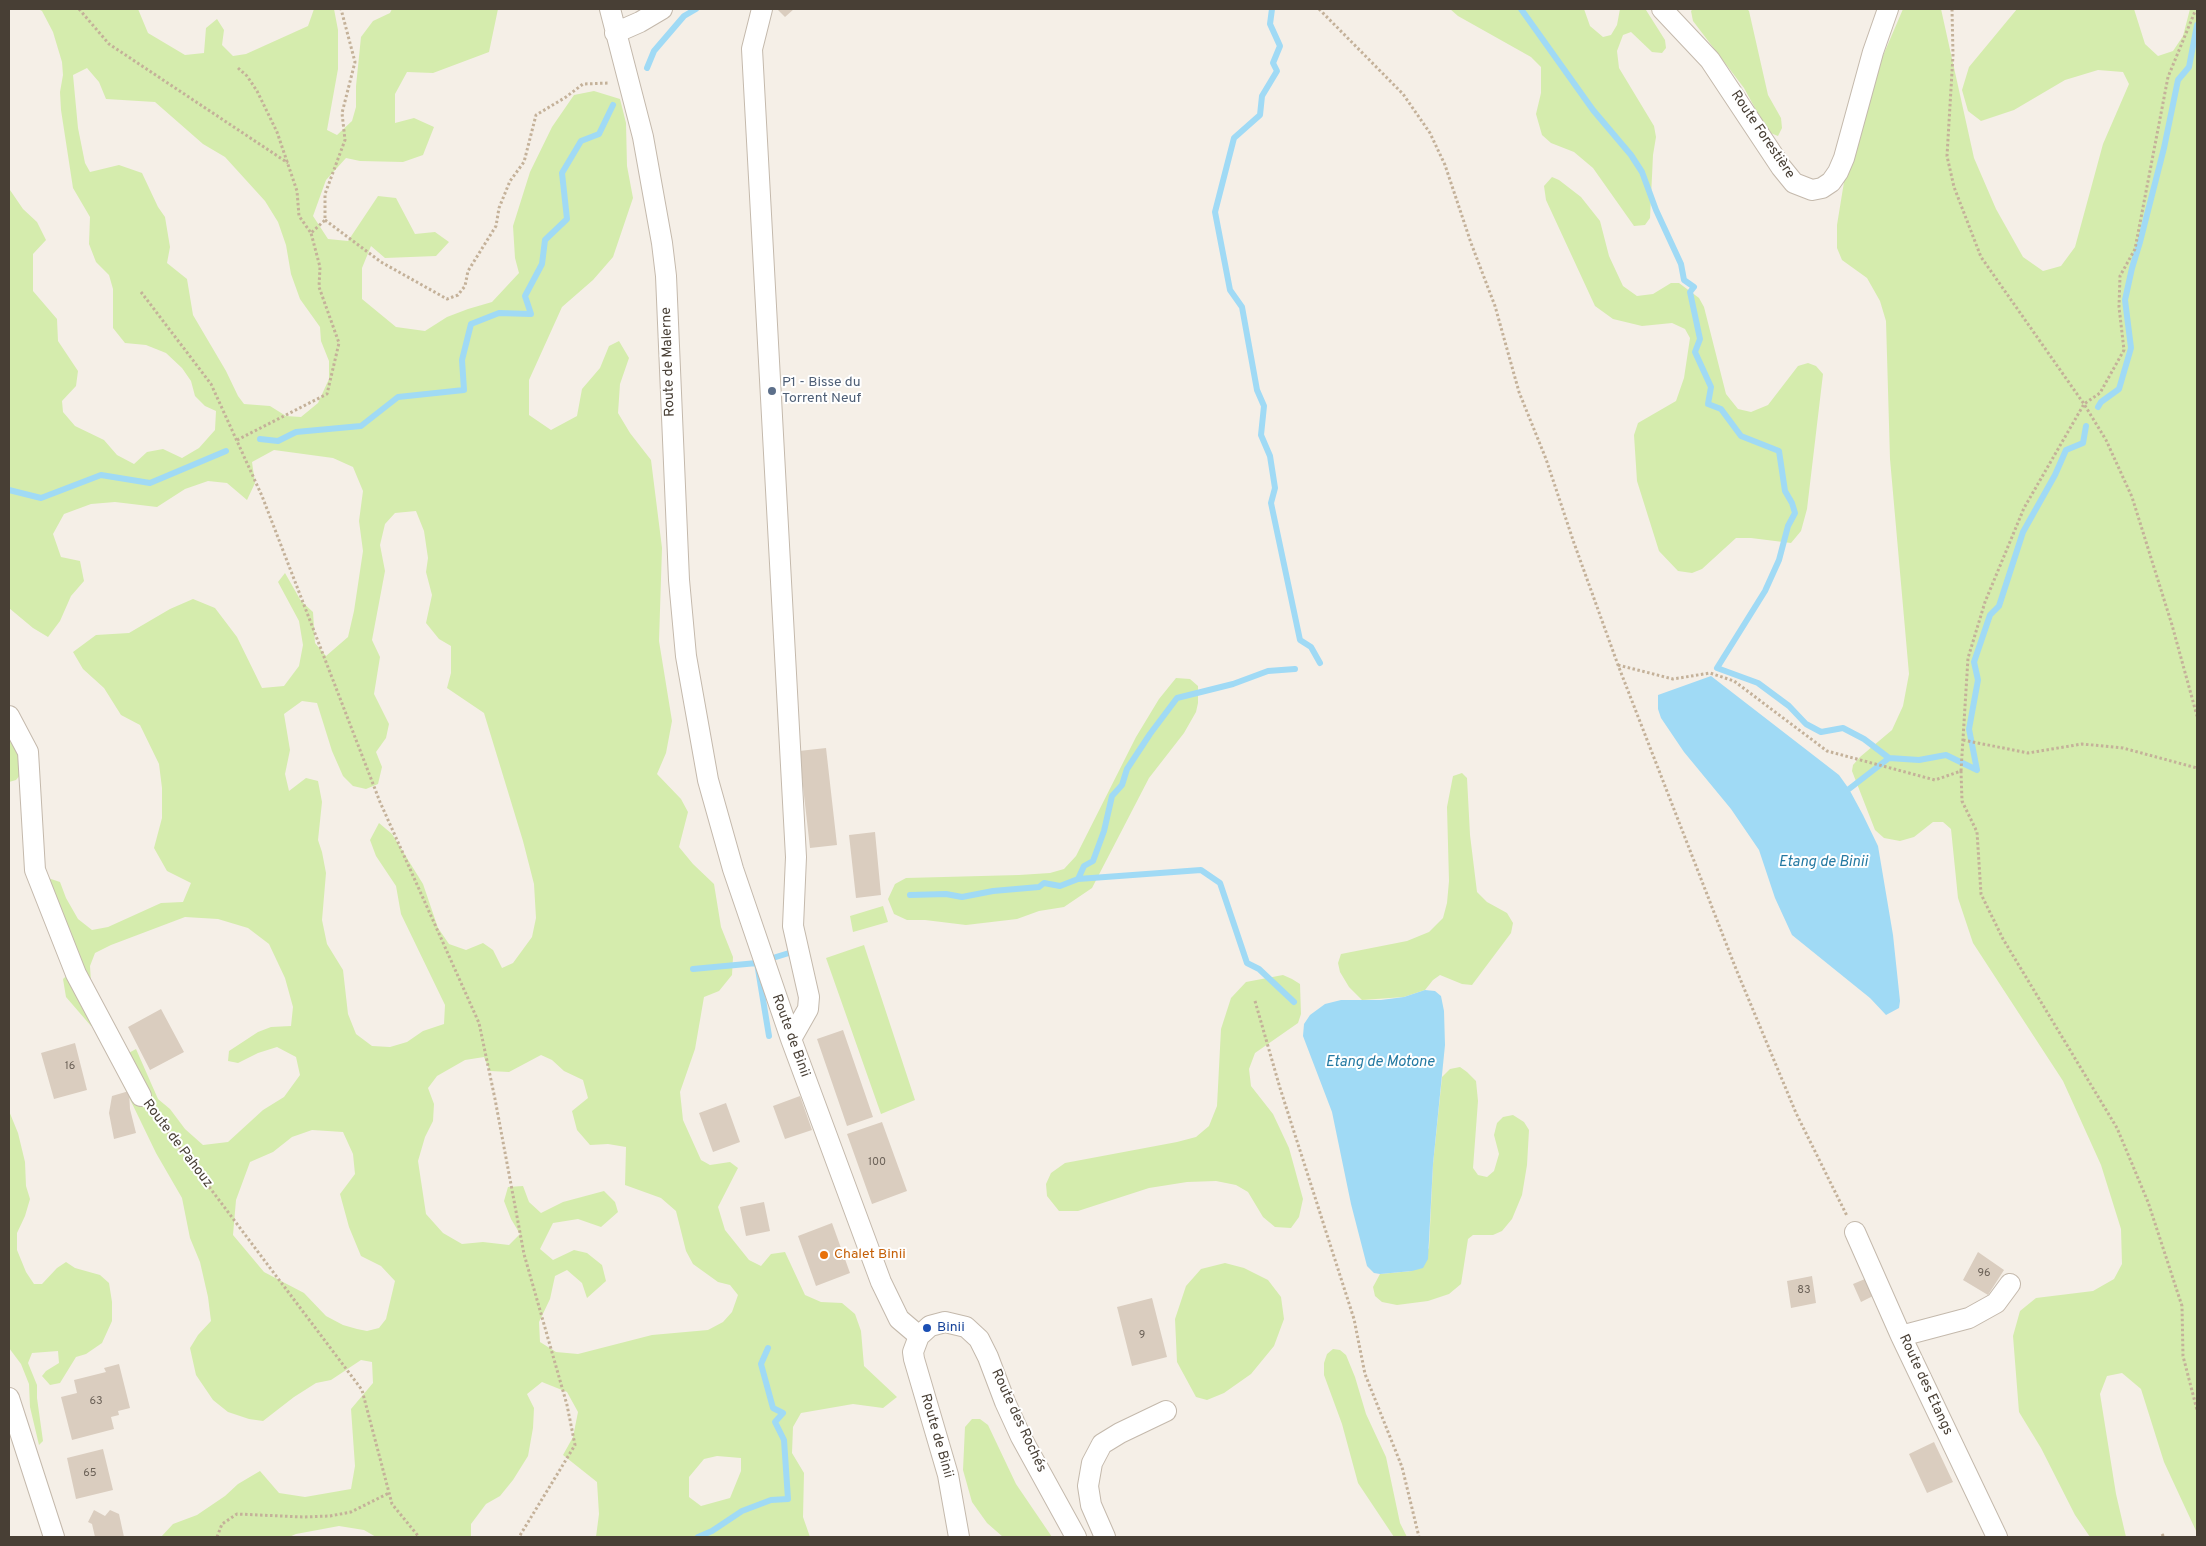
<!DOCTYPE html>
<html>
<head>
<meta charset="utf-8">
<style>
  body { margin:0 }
  #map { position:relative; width:2206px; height:1546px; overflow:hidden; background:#f5efe7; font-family:Overpass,sans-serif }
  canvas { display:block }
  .frame { position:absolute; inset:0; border:10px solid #483f35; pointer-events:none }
</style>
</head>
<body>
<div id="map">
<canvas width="2206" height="1546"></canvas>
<div class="frame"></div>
</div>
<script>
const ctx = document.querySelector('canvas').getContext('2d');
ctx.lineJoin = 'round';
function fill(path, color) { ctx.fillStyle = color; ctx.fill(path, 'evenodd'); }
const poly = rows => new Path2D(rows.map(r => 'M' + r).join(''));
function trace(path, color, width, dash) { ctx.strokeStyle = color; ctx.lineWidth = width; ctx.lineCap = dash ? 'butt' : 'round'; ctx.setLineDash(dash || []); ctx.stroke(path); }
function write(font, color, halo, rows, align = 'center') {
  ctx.font = font + ' Overpass,sans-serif'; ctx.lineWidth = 4; ctx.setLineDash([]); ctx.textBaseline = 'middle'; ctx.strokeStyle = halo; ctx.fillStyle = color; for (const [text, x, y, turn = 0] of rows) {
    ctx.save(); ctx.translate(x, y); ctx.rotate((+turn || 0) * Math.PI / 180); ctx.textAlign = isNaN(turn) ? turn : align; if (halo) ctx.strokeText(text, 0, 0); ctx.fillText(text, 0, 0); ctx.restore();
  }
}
const green = poly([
  [38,9,138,9,148,33,185,55,204,53,206,28,217,19,224,30,222,45,233,56,246,54,308,26,314,9,334,9,338,30,338,69,327,130,337,135,352,121,356,107,356,86,361,37,373,21,390,13,392,9,498,9,489,52,433,73,407,72,395,94,395,123,414,118,434,127,423,155,403,162,360,161,346,158,326,180,313,216,328,239,348,241,378,196,396,198,415,234,435,232,449,242,436,256,385,258,371,246,362,268,362,299,396,327,425,331,447,317,468,309,492,302,519,273,515,258,513,226,530,172,552,127,574,95,594,91,620,99,626,123,627,166,633,198,613,257,593,280,562,307,529,380,529,415,551,430,577,416,582,389,600,368,609,346,619,341,629,358,620,384,618,413,630,433,651,460,662,548,659,641,672,721,666,753,657,774,681,799,688,812,679,847,693,864,714,884,721,927,733,957,732,975,719,991,704,997,695,1049,680,1092,683,1120,701,1160,710,1165,730,1162,738,1168,718,1207,725,1230,749,1260,761,1266,771,1254,785,1252,805,1295,821,1302,842,1303,855,1314,861,1331,864,1366,897,1397,883,1408,853,1404,801,1413,793,1427,792,1453,804,1473,803,1517,810,1537,596,1537,599,1514,597,1482,563,1455,573,1437,578,1412,567,1392,542,1382,527,1394,534,1408,533,1428,528,1456,513,1480,500,1496,486,1504,471,1524,471,1537,376,1537,364,1530,339,1526,296,1534,289,1537,161,1537,173,1524,197,1515,225,1496,238,1484,260,1471,279,1493,305,1497,351,1489,355,1466,351,1409,373,1383,372,1362,361,1360,331,1380,316,1383,294,1397,263,1421,249,1419,228,1412,213,1400,196,1375,190,1348,198,1335,211,1321,208,1297,200,1262,190,1238,182,1198,156,1153,112,1062,136,1049,158,1099,170,1109,185,1129,203,1145,228,1142,263,1110,284,1097,300,1075,296,1057,277,1047,258,1053,238,1063,228,1061,229,1051,258,1032,271,1027,291,1026,293,1007,285,978,269,944,248,928,218,919,185,917,111,945,95,953,90,966,91,982,106,1010,91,1026,66,997,63,979,81,963,48,878,60,882,66,898,78,919,92,930,108,927,161,903,183,902,191,883,167,871,154,848,162,818,162,788,159,764,140,725,121,715,104,688,83,669,73,652,96,635,129,633,170,609,193,599,215,608,237,637,262,688,284,686,299,666,303,645,299,621,278,582,285,573,301,601,313,612,315,643,326,656,348,637,354,611,363,551,359,521,363,491,353,467,333,458,274,450,252,462,255,483,247,500,227,483,208,481,185,489,157,507,115,502,91,504,64,514,53,534,61,557,80,561,84,581,71,596,60,621,48,637,33,628,9,608,9,183,10,190,23,209,37,222,46,240,33,254,33,291,57,319,58,341,78,371,76,386,62,401,63,412,75,426,104,440,117,455,134,464,147,452,163,449,182,458,199,448,215,430,216,411,205,406,195,396,191,381,182,368,166,353,146,345,125,343,113,328,113,289,109,275,96,262,89,244,90,217,73,188,61,110,60,92,63,75,62,62,53,32,42,11],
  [87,68,99,82,106,99,155,102,203,144,225,157,265,201,278,222,286,245,291,274,300,299,320,327,321,341,329,361,329,379,318,403,301,417,286,416,270,406,244,404,238,396,226,371,193,315,187,279,167,263,170,247,165,217,158,207,142,173,119,165,90,172,85,163,78,128,73,75],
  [416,511,424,531,428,558,426,572,432,595,426,623,439,639,451,646,451,673,447,688,484,713,523,841,534,884,536,918,532,937,513,963,502,968,493,950,483,943,466,950,449,944,438,928,423,884,392,834,379,823,370,840,376,856,396,886,401,914,445,1005,444,1024,423,1031,407,1042,390,1047,372,1046,356,1034,348,1014,343,970,327,944,322,920,326,873,322,852,318,840,322,802,318,781,306,778,289,791,285,774,290,750,284,714,302,701,317,703,332,751,343,776,353,786,366,789,378,784,382,767,376,752,386,738,389,724,374,694,380,657,372,640,385,571,380,545,385,524,395,513],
  [541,1055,552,1060,564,1071,583,1080,588,1098,572,1111,577,1130,590,1145,608,1144,626,1147,625,1185,661,1198,676,1211,686,1251,693,1264,718,1282,730,1285,738,1295,732,1312,723,1322,708,1330,652,1335,578,1354,556,1352,540,1342,539,1322,550,1299,555,1276,567,1270,582,1283,587,1298,606,1281,602,1265,587,1253,574,1250,553,1260,540,1249,553,1223,578,1219,601,1227,618,1212,615,1202,604,1191,563,1202,541,1213,529,1202,523,1186,508,1187,504,1201,511,1219,520,1234,509,1245,483,1242,462,1244,443,1233,426,1214,418,1161,425,1137,433,1121,434,1104,428,1088,437,1076,465,1060,484,1057,490,1071,509,1072],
  [312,1130,343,1132,353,1154,355,1174,340,1194,349,1227,361,1256,381,1266,395,1281,386,1319,379,1328,367,1331,357,1329,343,1325,326,1316,304,1293,264,1272,233,1235,236,1200,250,1162,273,1152,292,1137],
  [717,1456,741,1458,741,1471,730,1498,701,1506,689,1497,689,1477,704,1459],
  [1450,9,1584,9,1590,26,1603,37,1611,35,1617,25,1620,9,1646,10,1665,40,1666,48,1662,53,1652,52,1631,32,1623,35,1617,51,1619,68,1654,126,1656,137,1653,155,1650,218,1645,225,1634,226,1593,168,1574,152,1551,143,1542,135,1536,114,1541,93,1541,67,1531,57,1458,16],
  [1693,9,1747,9,1749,11,1768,95,1781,118,1782,128,1778,136,1768,132,1744,88,1693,21,1691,11],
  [1903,9,1941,9,1974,158,1996,209,2023,257,2043,271,2061,266,2075,247,2103,144,2129,84,2123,72,2098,70,2065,80,2014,110,1981,121,1968,111,1962,90,1969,67,2017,9,2134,9,2145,44,2158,56,2173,51,2183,36,2190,9,2197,9,2197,1533,2164,1462,2141,1389,2122,1373,2107,1376,2100,1394,2116,1494,2126,1537,2090,1537,2075,1515,2041,1448,2019,1412,2013,1336,2020,1311,2036,1298,2093,1291,2114,1279,2122,1264,2121,1229,2101,1165,2063,1081,1973,943,1958,898,1951,829,1943,822,1933,822,1914,837,1900,841,1884,838,1875,830,1852,771,1853,765,1860,757,1892,730,1903,706,1909,674,1890,459,1886,321,1880,301,1867,278,1842,260,1837,248,1837,225,1844,182,1864,100],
  [1552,177,1559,180,1581,197,1600,221,1609,256,1623,286,1637,296,1653,294,1671,283,1679,283,1699,298,1704,307,1726,394,1738,409,1751,412,1768,405,1798,366,1808,363,1816,366,1823,374,1807,509,1801,531,1791,543,1751,538,1736,538,1702,569,1692,573,1678,571,1659,551,1637,481,1634,435,1638,423,1676,401,1684,378,1690,338,1685,329,1672,323,1642,326,1613,319,1595,306,1546,200,1544,186],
  [1176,678,1190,679,1198,686,1198,703,1196,712,1184,733,1149,778,1092,888,1064,907,1039,911,1017,919,966,925,925,920,907,920,894,914,888,899,895,884,906,878,1019,875,1050,873,1064,869,1076,856,1136,737,1159,699],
  [9,734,21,758,21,774,16,780,9,782],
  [1462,773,1467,778,1470,835,1477,892,1487,902,1507,913,1513,923,1511,933,1472,985,1462,984,1440,975,1433,980,1425,990,1404,997,1362,1000,1349,987,1340,972,1338,963,1341,954,1407,941,1429,932,1443,918,1447,903,1449,881,1447,807,1453,776],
  [883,906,888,922,853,932,850,916],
  [864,945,915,1100,881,1114,826,958],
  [1283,975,1292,979,1300,984,1301,1014,1298,1023,1255,1053,1249,1069,1251,1086,1273,1114,1289,1148,1303,1199,1299,1217,1291,1228,1275,1227,1263,1217,1248,1192,1236,1185,1216,1181,1187,1182,1149,1188,1078,1211,1059,1211,1047,1196,1046,1184,1051,1173,1065,1163,1177,1142,1196,1137,1209,1126,1217,1106,1221,1029,1231,998,1246,982],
  [1460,1067,1467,1072,1476,1081,1478,1101,1473,1168,1478,1175,1487,1177,1494,1171,1499,1154,1494,1135,1497,1123,1503,1117,1513,1115,1524,1122,1529,1130,1527,1165,1522,1195,1512,1219,1502,1231,1493,1235,1473,1235,1468,1239,1461,1284,1449,1294,1428,1301,1397,1305,1382,1302,1375,1296,1373,1287,1380,1274,1412,1271,1429,1248,1433,1164,1442,1077,1450,1069],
  [9,1111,18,1133,25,1162,26,1186,30,1199,25,1216,17,1233,17,1250,26,1272,34,1284,42,1284,57,1268,66,1262,75,1268,100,1275,109,1283,112,1302,112,1321,102,1343,86,1354,76,1357,60,1383,50,1385,42,1376,46,1371,59,1363,58,1351,32,1353,28,1363,37,1385,37,1398,43,1441,39,1445,30,1407,29,1384,21,1364,9,1348],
  [1225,1263,1244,1268,1268,1280,1281,1297,1284,1319,1274,1346,1251,1374,1224,1393,1207,1400,1196,1397,1177,1362,1175,1319,1186,1286,1201,1269],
  [1333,1349,1340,1350,1346,1355,1355,1377,1366,1414,1386,1457,1400,1523,1407,1537,1394,1537,1358,1483,1342,1424,1324,1375,1324,1363,1327,1354],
  [972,1419,980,1419,988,1425,1016,1484,1052,1537,1003,1537,987,1523,972,1502,963,1470,965,1427]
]);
const water = poly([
  [1711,676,1839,775,1849,789,1863,815,1878,846,1893,935,1900,1001,1899,1008,1886,1015,1870,998,1792,935,1775,898,1759,850,1731,809,1684,752,1661,718,1658,709,1658,695],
  [1425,990,1435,991,1441,996,1444,1011,1445,1045,1433,1164,1428,1259,1423,1268,1412,1271,1380,1274,1374,1273,1367,1266,1351,1204,1332,1112,1306,1044,1303,1036,1304,1024,1310,1015,1325,1004,1341,1000,1381,1000,1404,997]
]);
const stream = poly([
  [1272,9,1270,24,1280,46,1273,63,1277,71,1262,96,1260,115,1234,138,1215,212,1230,290,1242,307,1257,390,1264,406,1261,435,1270,456,1275,488,1271,503,1300,640,1311,647,1320,663],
  [1521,9,1593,110,1631,155,1642,172,1656,210,1681,264,1684,280,1694,287,1690,292,1700,339,1695,352,1711,387,1708,404,1721,409,1741,436,1779,451,1785,491,1792,503,1795,513,1788,526,1779,560,1765,591,1717,668,1758,683,1789,706,1806,724,1821,732,1843,728,1864,739,1889,758],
  [647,68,654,51,684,16,696,9],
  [2098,407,2101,402,2119,389,2131,348,2125,300,2132,268,2140,242,2164,148,2178,80,2189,67,2197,25],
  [260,439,278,441,296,432,361,426,398,397,464,390,462,360,471,324,499,313,531,314,525,296,542,264,545,240,567,219,562,173,581,141,599,134,613,105],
  [9,490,41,498,101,475,150,483,226,451],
  [1849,789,1889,758,1919,760,1946,755,1977,770,1969,729,1978,680,1974,662,1990,615,1999,606,2023,532,2055,475,2066,450,2083,443,2086,426],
  [1078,879,1201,870,1220,883,1247,963,1259,969,1294,1002],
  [910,895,946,894,962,897,993,891,1039,887,1044,883,1060,886,1078,879,1084,866,1093,861,1104,831,1112,796,1122,785,1127,769,1150,734,1177,698,1233,684,1268,671,1295,669],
  [776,957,789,953],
  [693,969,757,963,769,1036],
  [698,1537,712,1531,742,1511,771,1500,788,1499,784,1440,775,1422,783,1413,773,1408,761,1364,768,1348]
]);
const building = poly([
  [777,9,794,9,785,17],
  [826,748,837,845,810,848,799,751],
  [875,832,881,895,856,898,849,835],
  [161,1009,184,1052,150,1070,128,1027],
  [843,1030,873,1117,847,1126,817,1039],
  [75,1043,87,1090,54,1099,41,1053],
  [129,1091,130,1109,136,1133,114,1139,109,1113,112,1096],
  [800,1096,812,1130,785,1139,773,1106],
  [726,1103,740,1142,713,1152,699,1113],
  [882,1122,907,1191,872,1204,847,1134],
  [764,1202,770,1231,746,1236,740,1207],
  [832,1223,850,1273,816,1286,798,1236],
  [1978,1252,2004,1270,1988,1295,1963,1280],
  [1812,1276,1816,1303,1791,1308,1787,1281],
  [1865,1279,1873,1296,1861,1302,1853,1284],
  [1152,1298,1167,1357,1132,1366,1117,1307],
  [119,1364,130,1408,118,1411,119,1415,111,1417,114,1429,72,1440,61,1397,77,1393,74,1380,106,1372,104,1368],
  [1934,1442,1953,1482,1927,1493,1909,1454],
  [103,1449,113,1490,76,1499,67,1458],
  [94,1510,105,1516,110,1510,119,1514,124,1537,95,1537,92,1524,88,1522]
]);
const path = poly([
  [79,9,109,44,288,163],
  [1319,9,1403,94,1430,133,1445,165,1471,243,1495,306,1519,392,1546,459,1574,543,1618,665,1736,969,1796,1113,1847,1216],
  [1952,9,1953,55,1947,156,1954,187,1981,257,2084,404,2106,440,2132,497,2172,625,2197,716],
  [238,68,247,76,257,91,277,132,297,191,299,216,311,233,325,220,325,194,345,140,342,113,355,62,341,9],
  [325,220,381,262,447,299,458,295,465,286,468,271,496,226,499,208,510,181,524,162,536,115,566,97,583,84,610,83],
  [141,292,211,384,262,496,380,802,479,1023,495,1099,524,1254,567,1405,575,1445,519,1537],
  [237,440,327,394,339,343,319,287,320,267,311,233],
  [1618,665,1673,679,1710,673,1734,681,1827,751,1935,780,1961,771,1962,801,1977,832,1981,894,2003,939,2117,1128,2148,1202,2182,1306,2183,1356,2197,1410],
  [1963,740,2028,753,2082,744,2123,748,2197,768],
  [1961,771,1968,658,1985,602,2024,508,2084,404,2100,393,2124,350,2119,307,2120,276,2135,249,2168,77,2196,9],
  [1255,1001,1280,1088,1354,1319,1365,1374,1402,1467,1419,1537],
  [152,1111,362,1390,392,1504,419,1537],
  [2162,1534,2164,1537],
  [217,1537,222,1524,237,1514,303,1517,330,1516,351,1512,389,1493]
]);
const minor = poly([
  [610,9,643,137,662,243,666,276,679,580,686,656,708,780,733,869,791,1039,881,1282,899,1319,919,1336],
  [762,9,752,49,796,857,793,926,809,997,808,1009,791,1039],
  [1662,9,1710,60,1781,167,1794,183,1812,190,1822,188,1831,182,1838,172,1844,158,1873,52,1888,9],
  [615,33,640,22,662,9],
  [9,716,28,752,35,870,76,974,141,1096],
  [1855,1232,1901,1336,1997,1537],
  [1901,1336,1969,1318,1996,1303,2010,1284],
  [9,1398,54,1537],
  [959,1537,948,1475,914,1359,913,1352,919,1336,930,1326,945,1322,966,1327,979,1339,988,1357,1005,1402,1021,1437,1076,1537],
  [1105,1537,1091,1505,1088,1486,1092,1463,1102,1444,1120,1433,1166,1411]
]);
const markers = [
  [772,391,5,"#5c6f8a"],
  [824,1255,5,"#e8710a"],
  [927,1328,5,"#1a4fb4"]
];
const numberNames = [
  ["16",70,1067],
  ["100",877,1163],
  ["96",1984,1274],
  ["83",1804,1291],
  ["9",1142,1336],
  ["63",96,1402],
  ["65",90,1474]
];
const streetNames = [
  ["Route Forestière",1762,135,56],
  ["Route de Malerne",669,362,-92],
  ["Route de Binii",790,1036,70],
  ["Route de Pahouz",177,1144,53],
  ["Route des Etangs",1925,1385,65],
  ["Route des Rochés",1018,1421,65],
  ["Route de Binii",936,1436,74]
];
const serviceNames = [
  ["P1 - Bisse du",782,383],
  ["Torrent Neuf",782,399]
];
const foodNames = [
  ["Chalet Binii",834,1255]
];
const transitNames = [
  ["Binii",937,1328]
];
const waterNames = [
  ["Etang de Binii",1823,863],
  ["Etang de Motone",1380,1063]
];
fill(green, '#d5ecad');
fill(water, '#a0daf5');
trace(stream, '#a0daf5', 6);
fill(building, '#dacdbf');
trace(minor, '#c4b9ac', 22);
trace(path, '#c4b199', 3, [2.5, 2.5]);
trace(minor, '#fff', 20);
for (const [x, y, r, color] of markers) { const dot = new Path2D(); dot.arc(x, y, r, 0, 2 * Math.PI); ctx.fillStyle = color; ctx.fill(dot); trace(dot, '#fff', 2); }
write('11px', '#6c6258', null, numberNames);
write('14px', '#483f35', '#fff', streetNames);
write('14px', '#4e5e75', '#fff', serviceNames, 'left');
write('14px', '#c56008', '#fff', foodNames, 'left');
write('14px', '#164399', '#fff', transitNames, 'left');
write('italic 15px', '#2479a2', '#fff', waterNames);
</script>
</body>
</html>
